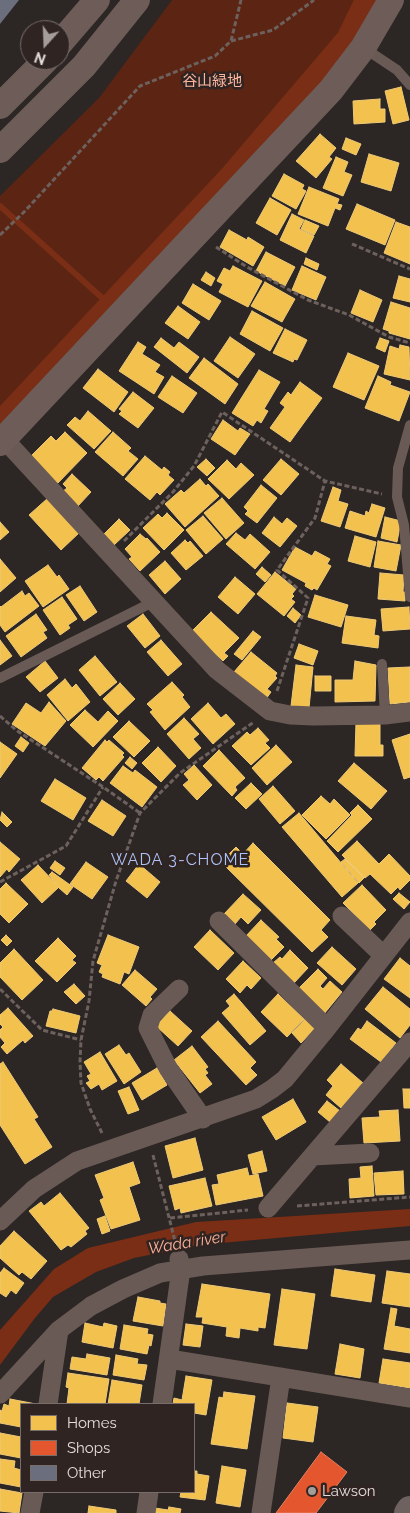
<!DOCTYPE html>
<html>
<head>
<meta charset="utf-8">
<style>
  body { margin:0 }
  #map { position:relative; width:410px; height:1513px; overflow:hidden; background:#2c2624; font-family:Raleway,sans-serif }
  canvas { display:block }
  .legend { position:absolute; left:20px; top:1403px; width:175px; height:90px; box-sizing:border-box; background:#2f2421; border:1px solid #776e6b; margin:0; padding:6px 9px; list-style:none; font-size:15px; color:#e4ddda }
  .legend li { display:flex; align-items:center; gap:10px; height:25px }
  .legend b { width:25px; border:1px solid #776e6b }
  .north { position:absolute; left:20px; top:20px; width:50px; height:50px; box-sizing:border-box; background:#2f2421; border:1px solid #776e6b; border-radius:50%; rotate:200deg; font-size:14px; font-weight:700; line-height:20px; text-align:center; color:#e4ddda }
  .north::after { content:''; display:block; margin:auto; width:18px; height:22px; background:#a49d9a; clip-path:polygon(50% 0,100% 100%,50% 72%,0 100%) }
</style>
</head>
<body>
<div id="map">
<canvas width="410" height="1513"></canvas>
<ul class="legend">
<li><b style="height:14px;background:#f2c14e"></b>Homes</li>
<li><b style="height:14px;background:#e4572e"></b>Shops</li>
<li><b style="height:14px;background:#6b6f7d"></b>Other</li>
</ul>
<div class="north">N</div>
</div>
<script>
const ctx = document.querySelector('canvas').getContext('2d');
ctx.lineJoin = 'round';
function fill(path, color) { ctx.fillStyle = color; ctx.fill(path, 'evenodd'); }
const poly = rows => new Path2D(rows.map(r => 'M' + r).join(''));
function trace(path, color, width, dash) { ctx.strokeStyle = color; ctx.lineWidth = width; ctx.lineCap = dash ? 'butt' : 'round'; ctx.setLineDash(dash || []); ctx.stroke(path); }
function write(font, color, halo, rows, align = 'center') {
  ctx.font = font + ' Raleway,"Noto Sans JP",sans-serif'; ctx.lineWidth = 5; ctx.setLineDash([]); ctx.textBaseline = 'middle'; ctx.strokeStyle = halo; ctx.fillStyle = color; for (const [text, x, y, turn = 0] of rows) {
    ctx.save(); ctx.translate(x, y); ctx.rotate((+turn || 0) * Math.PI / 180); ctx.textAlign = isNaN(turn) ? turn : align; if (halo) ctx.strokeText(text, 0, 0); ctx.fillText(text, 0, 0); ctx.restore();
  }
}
const green = poly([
  [172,0,375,0,350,41,235,177,0,429,0,196,99,98]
]);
const water = poly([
  [410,1209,410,1226,199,1245,134,1258,96,1272,53,1297,35,1318,0,1365,0,1330,54,1269,88,1248,196,1222]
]);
const homes = poly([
  [401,87,409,120,393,124,385,91,401,87],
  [380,99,380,109,385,109,385,122,354,124,353,101,380,99],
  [320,134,336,148,329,157,332,159,316,178,296,161,320,134],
  [346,138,361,144,356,155,342,149,346,138],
  [369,154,399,163,391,191,361,182,369,154],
  [336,157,348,162,344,172,352,175,343,196,323,188,336,157],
  [284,174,304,185,302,189,306,191,296,209,272,196,284,174],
  [309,187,339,199,337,204,342,205,340,210,335,208,328,226,298,214,309,187],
  [270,198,291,210,277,235,256,223,270,198],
  [357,204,395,220,385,245,346,229,357,204],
  [292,214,304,220,299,229,314,236,306,253,280,240,292,214],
  [305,220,319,226,314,235,301,229,305,220],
  [396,222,410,227,410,264,384,253,396,222],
  [229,230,247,240,248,237,264,247,253,266,220,247,229,230],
  [266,252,295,267,285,286,256,271,266,252],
  [306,258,319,264,317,270,304,264,306,258],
  [233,266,262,281,248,307,219,292,223,284,217,281,224,268,230,271,233,266],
  [302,266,326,277,316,300,292,290,302,266],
  [206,272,215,278,211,286,201,280,206,272],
  [399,276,410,279,410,302,393,298,399,276],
  [265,282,295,299,282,322,251,306,265,282],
  [193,284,221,301,209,320,182,303,193,284],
  [360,290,382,300,373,322,351,313,360,290],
  [391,302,410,308,410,339,389,333,389,331,383,329,391,302],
  [178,306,200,322,188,339,165,323,178,306],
  [252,311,283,328,270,351,240,334,252,311],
  [285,329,307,340,297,360,294,359,293,362,273,353,285,329],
  [230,337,255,354,238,378,214,361,230,337],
  [161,338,174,348,179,342,199,357,187,373,154,347,161,338],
  [380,338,389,341,385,352,376,348,380,338],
  [138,342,146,347,142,354,160,365,155,372,164,377,154,394,119,371,138,342],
  [400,345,409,347,410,380,384,374,390,346,399,349,400,345],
  [348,353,379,366,364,400,333,387,348,353],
  [204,358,238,384,225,404,189,378,204,358],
  [98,369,128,392,114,412,83,388,98,369],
  [259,370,280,382,264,409,268,411,261,423,257,420,253,426,232,413,259,370],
  [172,376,197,393,183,413,158,397,172,376],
  [378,376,391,382,390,385,410,392,399,421,365,408,378,376],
  [300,382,322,398,290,442,270,428,285,407,280,403,288,392,291,395,300,382],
  [133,392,154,408,138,428,119,414,122,411,119,409,133,392],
  [88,411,111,431,94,449,67,425,75,417,80,421,88,411],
  [223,420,238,431,240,428,250,434,235,455,211,439,223,420],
  [65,432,87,453,56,485,28,459,51,436,56,441,65,432],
  [113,432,131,448,128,451,138,459,123,476,95,452,113,432],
  [145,456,162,470,164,467,170,472,168,475,174,480,160,495,157,492,150,500,125,479,145,456],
  [206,459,215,468,207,476,197,467,206,459],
  [281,459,299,474,281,495,263,480,281,459],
  [227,460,236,469,241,463,254,475,229,499,208,479,227,460],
  [72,474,91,492,77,507,62,492,67,488,63,484,72,474],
  [200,479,206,486,208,484,219,496,185,527,165,504,181,490,184,493,200,479],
  [261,485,277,498,257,523,245,514,248,511,244,507,261,485],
  [333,487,341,490,338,501,348,504,340,527,321,521,333,487],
  [48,498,80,532,61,550,29,515,48,498],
  [222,498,244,523,226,539,204,513,222,498],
  [372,504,385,508,376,537,345,528,350,511,365,516,366,511,369,513,372,504],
  [167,513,184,530,164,550,143,528,158,514,162,518,167,513],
  [203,516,223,539,206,554,186,530,203,516],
  [274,517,282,524,287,518,297,526,280,547,262,533,274,517],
  [385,517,401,521,397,542,381,538,385,517],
  [119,519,130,530,114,545,104,534,119,519],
  [0,522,9,532,0,540,0,522],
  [236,533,245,540,250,534,270,552,255,569,226,544,236,533],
  [140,534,146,539,147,538,160,552,140,571,129,559,132,557,125,549,140,534],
  [355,536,376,542,370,567,348,561,355,536],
  [185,540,188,543,190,541,203,556,186,570,171,553,185,540],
  [378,541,401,545,396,571,374,567,378,541],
  [295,547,312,556,315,551,330,559,327,564,331,566,317,590,314,588,312,590,305,586,306,583,282,570,295,547],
  [0,559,16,578,0,592,0,559],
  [165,561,181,579,165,594,149,575,165,561],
  [48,565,57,577,59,575,69,589,43,607,25,581,48,565],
  [262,567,271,575,265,582,256,574,262,567],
  [275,572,296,589,292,594,294,596,291,599,295,602,284,616,257,594,275,572],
  [380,573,404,575,403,592,405,592,405,601,378,599,380,573],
  [235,577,255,594,238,614,218,597,235,577],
  [80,586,97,612,84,621,66,595,80,586],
  [22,591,25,596,29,593,39,606,5,632,0,625,0,606,1,607,22,591],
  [315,595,348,605,341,627,308,617,315,595],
  [62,597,77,619,68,625,70,628,60,635,43,610,62,597],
  [409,607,410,629,383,631,381,609,409,607],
  [293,608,301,615,295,623,287,616,293,608],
  [211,612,239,638,224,653,228,656,223,661,191,632,211,612],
  [36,614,47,630,43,632,47,638,21,657,6,636,36,614],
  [143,614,160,636,145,648,127,626,143,614],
  [346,616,376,620,374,635,379,636,378,648,342,643,346,616],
  [253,631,261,637,242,660,234,654,253,631],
  [0,640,12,656,0,665,0,640],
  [161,640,182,664,168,676,147,652,161,640],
  [299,644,318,651,313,665,294,658,299,644],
  [251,652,277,673,275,676,277,678,267,689,271,692,266,699,234,672,251,652],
  [95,656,117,682,100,696,79,670,95,656],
  [45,661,58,678,40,692,26,677,45,661],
  [355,661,376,665,375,701,335,702,335,680,353,680,355,661],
  [296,665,313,667,309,708,291,706,296,665],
  [410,667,410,702,390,704,388,668,410,667],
  [315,676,331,676,331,691,315,691,315,676],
  [65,679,72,688,76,684,90,702,68,721,47,695,65,679],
  [172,682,184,695,182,697,190,707,165,730,150,712,153,710,147,704,172,682],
  [120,683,135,699,118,715,103,699,120,683],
  [49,702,66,721,45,746,12,724,26,703,41,713,49,702],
  [208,703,221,718,226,714,235,724,213,744,191,719,208,703],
  [85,710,98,722,108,711,118,721,93,747,70,725,85,710],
  [184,718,199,734,193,739,201,748,189,759,167,734,184,718],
  [129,721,150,741,134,757,113,737,129,721],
  [356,723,380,723,380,745,383,745,383,756,355,756,356,723],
  [258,728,269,740,265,743,270,748,251,765,232,746,247,732,250,735,258,728],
  [410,734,410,777,404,779,392,740,410,734],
  [21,737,29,743,23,752,15,746,21,737],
  [105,740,107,742,109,740,124,753,122,755,124,757,103,781,99,777,96,780,82,768,105,740],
  [0,742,17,754,0,778,0,742],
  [276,745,292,762,267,785,252,768,276,745],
  [158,747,176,766,161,782,142,763,158,747],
  [219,750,245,778,235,787,237,790,232,796,203,766,219,750],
  [130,757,137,763,132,769,125,763,130,757],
  [354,763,387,791,371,809,338,781,354,763],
  [194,765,212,785,197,800,183,785,189,780,184,774,194,765],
  [123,766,133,773,135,770,157,787,142,807,110,783,123,766],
  [55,779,86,798,73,820,41,801,55,779],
  [251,783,262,794,246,809,235,798,251,783],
  [273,786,295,811,280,824,259,799,273,786],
  [321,796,330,804,334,799,350,815,326,839,302,815,321,796],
  [102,800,126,816,113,836,88,821,102,800],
  [358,805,372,819,338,852,327,841,352,815,350,813,358,805],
  [2,812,12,822,7,827,0,820,2,812],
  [299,813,358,883,342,897,282,827,299,813],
  [357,841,379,864,389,854,410,876,410,880,400,890,398,887,391,894,370,874,365,878,342,855,357,841],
  [0,842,20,859,9,872,7,869,0,877,0,842],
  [253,843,330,920,321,930,328,937,312,952,221,862,236,847,243,854,253,843],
  [345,859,364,878,359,883,341,862,345,859],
  [55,861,65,868,60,875,50,868,55,861],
  [86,862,108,877,92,899,70,884,86,862],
  [139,864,160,882,147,898,126,881,139,864],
  [38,865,59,887,42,903,21,880,38,865],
  [52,872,73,887,67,895,59,888,49,875,52,872],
  [6,883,28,904,9,923,0,914,0,889,6,883],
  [362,885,386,910,374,922,376,924,370,930,343,903,362,885],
  [399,893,410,902,404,909,393,899,399,893],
  [243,894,261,910,248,924,241,917,235,924,224,914,243,894],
  [261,920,279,937,276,939,284,947,270,961,245,937,261,920],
  [210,930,234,953,218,970,194,947,210,930],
  [6,935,12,941,7,946,1,940,6,935],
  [108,935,139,947,129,974,124,972,120,984,102,977,103,974,99,972,102,965,97,963,108,935],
  [58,938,76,956,72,960,76,963,57,982,35,961,58,938],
  [332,947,356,969,342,985,317,963,332,947],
  [14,949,43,980,22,1000,0,977,0,963,14,949],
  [290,950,308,968,294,983,273,963,280,957,282,959,290,950],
  [400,958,410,966,410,998,384,979,400,958],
  [243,961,261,978,251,989,247,985,240,993,226,979,243,961],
  [318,969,327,978,320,986,323,989,330,981,342,992,324,1014,298,989,318,969],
  [135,970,157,989,150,997,152,999,146,1006,122,985,135,970],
  [74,984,85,996,76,1004,64,992,74,984],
  [383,987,410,1009,410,1025,400,1038,365,1009,383,987],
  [234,994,266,1031,250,1045,222,1013,230,1006,226,1001,234,994],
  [278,994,304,1019,287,1037,261,1012,278,994],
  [8,1008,33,1036,25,1043,23,1040,7,1054,1,1047,5,1043,0,1037,0,1030,3,1027,0,1024,0,1015,8,1008],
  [53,1009,80,1016,76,1033,46,1026,50,1011,52,1011,53,1009],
  [170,1011,192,1031,178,1046,156,1026,170,1011],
  [307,1017,317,1026,301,1043,292,1033,307,1017],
  [218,1021,256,1062,250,1068,257,1075,246,1085,201,1037,218,1021],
  [367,1021,396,1043,381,1062,350,1039,358,1028,361,1030,367,1021],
  [119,1045,126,1055,129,1053,141,1072,124,1084,105,1054,119,1045],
  [192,1046,208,1067,205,1069,208,1073,205,1075,212,1084,200,1093,174,1060,192,1046],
  [100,1052,117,1081,102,1090,99,1084,91,1089,86,1083,90,1081,87,1076,91,1074,84,1062,100,1052],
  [3,1062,38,1117,34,1119,52,1147,25,1164,0,1125,0,1064,3,1062],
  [341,1064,363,1083,341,1108,326,1095,333,1086,327,1080,341,1064],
  [157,1068,167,1085,142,1100,132,1083,157,1068],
  [129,1087,139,1110,128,1114,118,1091,129,1087],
  [403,1089,410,1089,410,1108,404,1108,403,1089],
  [293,1099,306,1122,276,1140,262,1117,293,1099],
  [327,1101,340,1111,330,1122,318,1112,327,1101],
  [398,1110,400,1141,364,1143,362,1118,380,1117,379,1111,398,1110],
  [195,1138,203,1170,173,1178,165,1146,195,1138],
  [262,1151,267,1171,253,1174,248,1155,262,1151],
  [133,1162,140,1183,129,1187,140,1220,111,1229,100,1200,104,1198,95,1175,133,1162],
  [372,1166,374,1196,350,1198,349,1179,361,1178,360,1167,372,1166],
  [247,1168,249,1176,258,1174,263,1196,216,1205,212,1185,219,1184,217,1175,247,1168],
  [403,1171,404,1194,376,1195,374,1173,403,1171],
  [205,1178,212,1206,181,1213,180,1208,175,1210,169,1186,205,1178],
  [60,1193,89,1228,85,1231,87,1234,71,1247,68,1245,61,1250,29,1211,41,1202,44,1206,60,1193],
  [105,1216,110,1231,102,1234,97,1219,105,1216],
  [14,1231,47,1261,31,1279,22,1272,19,1275,0,1258,0,1246,14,1231],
  [4,1268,24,1283,16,1294,11,1290,6,1297,0,1293,0,1273,4,1268],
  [335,1269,375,1275,371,1302,331,1296,335,1269],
  [387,1271,410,1274,410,1307,382,1303,387,1271],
  [202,1284,270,1294,265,1328,258,1327,258,1331,240,1328,239,1338,226,1336,227,1327,202,1323,203,1317,196,1317,202,1284],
  [282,1289,315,1294,307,1349,274,1345,282,1289],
  [138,1297,160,1301,160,1303,166,1304,163,1326,133,1321,138,1297],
  [391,1308,397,1309,394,1326,410,1329,410,1353,384,1349,391,1308],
  [85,1323,103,1327,104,1323,117,1326,113,1348,82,1342,85,1323],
  [186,1324,203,1326,200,1347,183,1345,186,1324],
  [124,1325,148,1329,147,1334,153,1335,151,1346,149,1345,147,1354,120,1349,124,1325],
  [340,1344,364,1349,360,1378,335,1374,340,1344],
  [87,1354,110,1358,107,1375,70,1369,72,1357,86,1359,87,1354],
  [116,1355,138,1359,137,1364,147,1365,144,1380,113,1375,116,1355],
  [383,1359,410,1363,410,1388,379,1383,383,1359],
  [68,1373,109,1379,105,1404,67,1404,69,1388,66,1387,68,1373],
  [186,1376,212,1380,206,1415,194,1413,194,1404,173,1404,174,1398,182,1400,186,1376],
  [112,1380,142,1385,139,1404,108,1404,112,1380],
  [224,1392,255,1396,247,1449,211,1444,219,1397,223,1398,224,1392],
  [10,1399,36,1404,21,1404,21,1427,0,1423,0,1410,2,1411,4,1404,9,1406,10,1399],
  [287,1403,318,1407,313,1442,283,1438,287,1403],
  [0,1433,21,1437,21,1458,0,1454,0,1433],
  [0,1459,15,1461,14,1468,21,1470,21,1487,0,1483,0,1459],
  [222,1466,246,1470,240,1507,216,1503,222,1466],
  [194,1471,197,1471,197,1474,209,1476,205,1500,180,1497,181,1492,194,1492,194,1471],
  [0,1489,22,1493,19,1513,0,1511,0,1489],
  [89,1506,116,1510,116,1513,88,1513,89,1506],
  [169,1507,181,1509,180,1513,155,1513,155,1508,168,1510,169,1507]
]);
const shops = poly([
  [321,1452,347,1472,316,1513,276,1513,321,1452]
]);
const stream = poly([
  [0,206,110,305]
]);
const canal = poly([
  [0,422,232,174,347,39,366,0]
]);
const building = poly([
  [0,0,19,0,0,24]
]);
const path = poly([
  [231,41,273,30,314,0],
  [0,235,24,212,140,86,215,56,231,41,241,0],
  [352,244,410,269],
  [216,247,247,267,308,300,349,315,389,337,410,343],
  [124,541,173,492,194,466,222,412,325,481,382,494],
  [277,691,308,598,277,570,315,518,325,481],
  [0,716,16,730,103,787,140,813],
  [0,882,66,846,103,787],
  [0,989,42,1030,81,1040],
  [102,1133,90,1109,81,1083,80,1062,81,1040,89,1001,93,961,116,881,140,813,180,773,254,722],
  [153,1155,175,1241],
  [297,1206,410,1197],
  [170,1218,248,1210]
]);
const lane = poly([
  [364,48,397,70,410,85],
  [410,425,398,468,397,497,404,525,410,597],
  [382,664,385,715],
  [0,678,153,602]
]);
const street = poly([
  [4,439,217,670,270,711,290,715,313,716,385,715,410,712],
  [342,916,383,955],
  [219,921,327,1028],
  [179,989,152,1015,148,1028,168,1068,203,1119],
  [313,1156,370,1153],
  [268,1208,410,1042],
  [0,1221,34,1189,77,1161,256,1099,272,1089,285,1079,327,1028,410,922],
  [169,1359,410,1398],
  [0,1394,59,1330,91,1306,123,1289,160,1273,203,1266,410,1250],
  [48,1404,59,1330],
  [162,1404,181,1269,179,1259],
  [30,1513,34,1492],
  [146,1513,149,1492],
  [261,1513,281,1377]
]);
const secondary = poly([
  [60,43,97,0],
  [0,106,46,60],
  [0,150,84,66,137,0],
  [0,443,331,90,363,48,391,0]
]);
const highway = poly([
  [408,1513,410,1510]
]);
const markers = [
  [312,1491,5,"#a49d9a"]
];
const parkNames = [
  ["谷山緑地",212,81]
];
const poiNames = [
  ["Lawson",322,1491]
];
const neighbourhoodNames = [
  ["WADA 3-CHOME",180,860]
];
const waterNames = [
  ["Wada river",187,1243,-9]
];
fill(green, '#5c2413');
fill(water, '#792e15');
fill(homes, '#f2c14e');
trace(homes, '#eec978', 1);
fill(shops, '#e4572e');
trace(shops, '#e47f62', 1);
trace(stream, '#792e15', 6);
trace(canal, '#792e15', 22);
fill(building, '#6b6f7d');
trace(path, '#6d615d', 3, [5, 2.5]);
trace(lane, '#6a5a55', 10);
trace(street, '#6a5a55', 19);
trace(secondary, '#6d5c57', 26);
trace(highway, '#6d6260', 28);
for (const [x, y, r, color] of markers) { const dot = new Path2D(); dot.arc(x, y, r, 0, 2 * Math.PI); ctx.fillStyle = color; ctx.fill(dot); trace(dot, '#2f2421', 2); }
write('15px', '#fcb49e', '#2f2421', parkNames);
write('15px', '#e4ddda', '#2f2421', poiNames, 'left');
ctx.letterSpacing = '1px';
write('16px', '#abc3f8', '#2f2421', neighbourhoodNames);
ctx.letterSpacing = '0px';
write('italic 16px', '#f9b19b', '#2f2421', waterNames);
</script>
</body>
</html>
